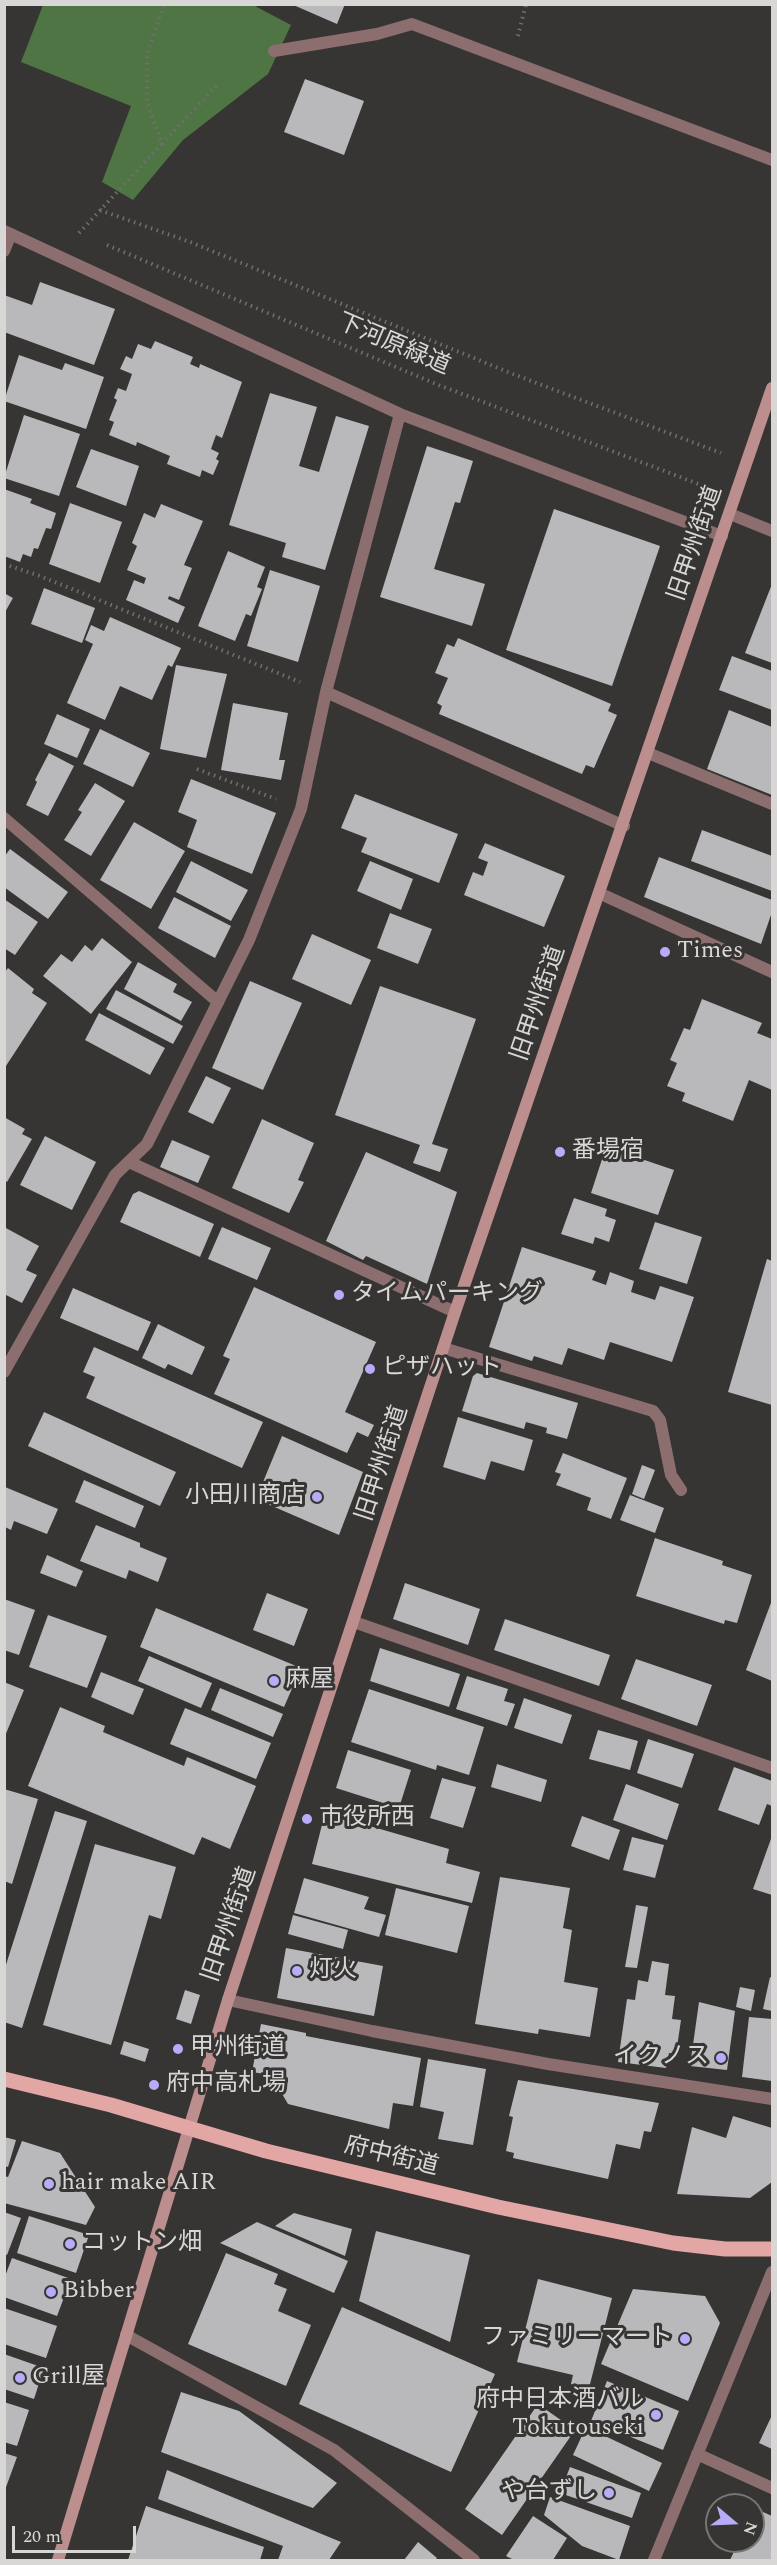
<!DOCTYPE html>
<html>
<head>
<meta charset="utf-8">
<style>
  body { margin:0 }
  #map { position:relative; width:777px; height:2565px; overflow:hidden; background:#363533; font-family:Spectral,serif }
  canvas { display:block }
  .frame { position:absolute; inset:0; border:6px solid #d8d7d5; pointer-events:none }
  .north { position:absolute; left:705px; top:2493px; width:60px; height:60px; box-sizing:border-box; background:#363533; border:2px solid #777674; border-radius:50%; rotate:109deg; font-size:16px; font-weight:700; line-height:24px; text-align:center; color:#d8d7d5 }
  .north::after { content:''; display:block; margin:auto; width:21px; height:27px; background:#b8abf7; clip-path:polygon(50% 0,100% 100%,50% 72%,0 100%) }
  .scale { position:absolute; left:12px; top:2526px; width:124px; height:27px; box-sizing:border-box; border:3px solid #d8d7d5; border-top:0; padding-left:8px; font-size:18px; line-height:21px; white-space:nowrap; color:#d8d7d5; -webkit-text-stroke:4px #363533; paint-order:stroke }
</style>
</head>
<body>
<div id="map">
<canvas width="777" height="2565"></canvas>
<div class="frame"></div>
<div class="north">N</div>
<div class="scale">20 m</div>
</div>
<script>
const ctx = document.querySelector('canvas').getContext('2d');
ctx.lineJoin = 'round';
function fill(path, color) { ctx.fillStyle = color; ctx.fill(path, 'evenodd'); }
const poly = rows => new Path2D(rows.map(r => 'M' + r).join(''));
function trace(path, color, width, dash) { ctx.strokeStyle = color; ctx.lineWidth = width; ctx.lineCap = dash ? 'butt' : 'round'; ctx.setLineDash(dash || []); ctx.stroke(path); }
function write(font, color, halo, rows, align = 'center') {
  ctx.font = font + ' Spectral,"Noto Sans JP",serif'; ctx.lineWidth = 6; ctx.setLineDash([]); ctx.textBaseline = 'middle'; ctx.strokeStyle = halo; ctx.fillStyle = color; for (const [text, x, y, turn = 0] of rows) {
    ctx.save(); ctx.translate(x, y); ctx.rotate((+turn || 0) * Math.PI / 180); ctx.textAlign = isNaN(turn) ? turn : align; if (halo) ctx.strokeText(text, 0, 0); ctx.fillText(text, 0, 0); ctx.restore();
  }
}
const forest = poly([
  [43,5,253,5,291,25,268,74,183,140,133,200,102,182,131,106,21,62]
]);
const building = poly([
  [291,4,345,4,337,24],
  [305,79,364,101,344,155,284,132],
  [40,282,115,309,94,365,4,332,4,295,32,305],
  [155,341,193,357,190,364,199,368,200,364,242,382,222,438,216,435,211,449,219,453,216,459,219,461,213,475,202,470,200,477,167,464,170,456,137,442,136,446,109,435,114,422,109,420,117,400,114,398,118,388,126,391,132,374,120,369,126,356,132,359,138,344,151,349],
  [19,355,62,370,65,363,104,377,86,429,4,401],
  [270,393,317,407,299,466,319,472,336,416,369,426,325,570,282,557,286,543,229,525],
  [24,415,80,434,59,496,4,478],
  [427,446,473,461,460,503,455,502,434,569,485,584,472,626,380,597],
  [91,449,139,466,126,506,76,487],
  [4,489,32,499,30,503,56,513,51,529,46,528,38,549,34,548,31,557,23,554,20,562,4,556],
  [70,503,122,522,100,583,49,564],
  [161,504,203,521,184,565,192,568,179,600,169,596,168,599,185,607,178,623,126,600,134,580,144,584,146,578,127,570,137,546,132,543,144,513,155,518],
  [554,509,660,546,612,686,506,650],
  [228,551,265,567,257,587,262,589,251,616,246,614,235,641,198,626],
  [270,570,320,586,298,662,247,646],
  [772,584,772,663,745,653],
  [44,588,95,608,82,643,31,624],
  [4,593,13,598,4,614],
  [110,617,181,648,172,667,168,665,152,700,120,686,105,720,67,703,93,644,85,640,91,625,104,631],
  [458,638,611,704,608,711,617,715,594,768,586,765,582,774,439,714,442,706,437,703,448,678,435,673,447,644,454,647],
  [732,656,772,671,772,710,719,690],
  [176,665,227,674,206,758,160,749],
  [233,703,288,713,279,760,285,760,281,780,221,770],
  [729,710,772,727,772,795,707,769],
  [57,714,90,729,77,758,44,744],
  [100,729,150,753,133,787,83,764],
  [49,753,74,766,48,816,26,805,37,782,35,780],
  [191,779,276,813,252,874,187,847,197,820,178,812],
  [95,783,125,801,91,856,64,840,82,812,78,810],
  [355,794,458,834,439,883,361,852,367,838,341,828],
  [134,822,185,851,151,909,100,880],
  [702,830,772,856,772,891,691,861],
  [485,843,565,876,544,927,464,895,473,872,483,876,488,862,478,858],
  [10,849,68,892,48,919,4,887,4,857],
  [659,857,772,900,772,912,761,944,644,897],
  [191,861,248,890,231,921,176,892],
  [370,861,413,879,401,910,357,891],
  [174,897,231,926,215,958,158,928],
  [4,899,38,922,15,955,4,948],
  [390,913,432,929,418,964,377,948],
  [312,934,371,960,351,1005,292,979],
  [102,938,132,962,91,1014,43,976,61,954,72,962,85,945,92,951],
  [138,962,177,984,173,992,192,1002,181,1021,124,989],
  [8,968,34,989,32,993,47,1003,4,1069,4,973],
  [250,981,302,1003,263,1090,212,1068],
  [380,986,476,1019,432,1144,448,1149,440,1172,413,1163,420,1145,335,1115],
  [116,990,183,1026,173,1044,106,1009],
  [702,999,762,1023,757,1033,772,1039,772,1090,749,1080,733,1121,682,1101,685,1093,667,1086,677,1063,670,1060,684,1028,690,1030],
  [99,1013,165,1048,150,1075,85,1040],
  [206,1076,231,1088,213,1124,188,1112],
  [4,1117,25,1129,22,1134,32,1139,7,1182,4,1180],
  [262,1119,314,1143,298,1180,304,1182,289,1213,232,1188],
  [45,1136,96,1162,72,1210,20,1185],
  [172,1140,210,1156,198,1183,160,1167],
  [606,1147,674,1170,658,1215,591,1193],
  [366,1152,457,1192,427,1284,366,1256,363,1260,326,1241],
  [139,1191,214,1224,200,1257,120,1222,133,1194],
  [574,1198,607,1209,605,1216,616,1220,609,1242,595,1237,593,1244,561,1234],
  [655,1222,702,1237,687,1284,639,1269],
  [4,1227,39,1246,26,1270,37,1275,22,1303,4,1294],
  [222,1227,271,1248,257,1280,208,1259],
  [522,1247,596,1271,592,1280,606,1285,610,1272,634,1281,631,1292,655,1300,660,1286,694,1297,672,1362,610,1342,604,1360,568,1348,562,1365,534,1356,532,1361,489,1347],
  [767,1259,772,1261,772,1405,728,1392],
  [254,1287,376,1342,345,1412,374,1425,368,1437,357,1432,347,1453,214,1394,230,1359,223,1356],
  [73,1288,151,1322,138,1351,60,1318],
  [158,1324,205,1347,192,1375,168,1364,165,1369,142,1358],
  [94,1347,263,1422,242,1468,86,1398,95,1377,83,1372],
  [477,1373,578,1403,567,1439,546,1433,547,1428,526,1422,524,1429,462,1411,473,1376],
  [44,1412,176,1472,160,1506,28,1446],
  [458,1417,533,1440,524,1471,491,1461,485,1480,443,1467],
  [282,1436,363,1472,339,1535,256,1499],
  [563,1453,627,1478,611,1519,587,1510,591,1498,556,1485,561,1474,555,1472],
  [642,1465,655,1470,644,1499,632,1494],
  [84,1480,144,1506,135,1528,75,1502],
  [5,1487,58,1509,47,1534,14,1521,11,1530,5,1527],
  [630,1495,664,1508,655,1533,620,1520],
  [96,1525,140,1543,140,1547,167,1558,158,1582,129,1570,126,1579,80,1561],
  [655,1538,723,1561,722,1565,752,1575,737,1623,725,1620,724,1624,636,1596],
  [47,1555,83,1571,76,1587,40,1573],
  [405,1583,480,1609,468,1645,393,1619],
  [267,1593,308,1609,294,1646,253,1630],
  [4,1599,35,1610,19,1655,4,1650],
  [772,1600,772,1681,746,1670],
  [156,1608,301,1668,284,1707,140,1647],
  [48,1615,107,1636,87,1688,29,1667],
  [505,1619,610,1655,599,1686,494,1650],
  [380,1648,460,1674,449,1707,370,1681],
  [149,1656,212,1683,201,1708,138,1681],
  [636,1659,712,1685,697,1726,621,1699],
  [101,1672,144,1689,133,1715,91,1697],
  [467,1676,508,1689,504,1701,515,1704,507,1726,456,1709],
  [4,1682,24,1690,5,1736,4,1736],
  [220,1688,283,1714,273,1737,211,1710],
  [369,1689,484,1727,469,1775,437,1765,436,1770,351,1742],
  [524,1698,572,1715,562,1744,514,1728],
  [60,1707,105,1726,103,1732,184,1766,187,1757,256,1786,230,1849,202,1837,194,1855,28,1786],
  [185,1708,271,1743,256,1779,170,1744],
  [598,1730,638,1741,630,1770,589,1759],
  [648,1739,694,1754,682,1788,637,1773],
  [348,1750,411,1770,399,1808,336,1788],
  [497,1764,547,1780,541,1802,491,1787],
  [734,1767,772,1781,772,1806,767,1804,759,1825,718,1810],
  [442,1778,476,1787,463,1828,430,1818],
  [626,1784,679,1804,667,1840,613,1820],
  [4,1789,38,1799,12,1884,4,1881],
  [55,1811,87,1821,22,2028,4,2022,4,1971],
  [325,1813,449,1849,446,1863,480,1872,472,1903,312,1864],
  [582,1816,620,1830,609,1860,571,1846],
  [772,1836,772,1895,753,1889],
  [632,1837,664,1845,655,1878,623,1870],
  [95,1844,176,1867,161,1919,149,1915,111,2045,43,2025],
  [500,1877,570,1888,563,1928,572,1930,564,1982,598,1988,590,2037,539,2029,538,2034,475,2024],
  [304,1878,369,1897,364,1909,386,1915,379,1937,294,1913],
  [396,1888,469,1906,457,1953,385,1935],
  [636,1905,648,1907,637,1968,625,1967],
  [293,1915,348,1930,343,1949,288,1934],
  [286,1948,383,1966,374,2016,277,1998],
  [652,1961,669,1964,665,1995,675,1996,672,2019,681,2020,676,2054,669,2053,666,2068,618,2062,627,1999,635,2000,638,1980,648,1982],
  [770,1977,772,1978,772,2011,763,2009],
  [740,1987,755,1990,751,2011,736,2007],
  [185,1990,200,1995,191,2024,176,2019],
  [699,2002,735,2011,727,2070,690,2066],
  [749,2017,772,2019,772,2081,742,2077],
  [261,2024,306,2033,306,2036,421,2058,413,2106,393,2103,389,2129,288,2104,271,2075,252,2072],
  [124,2041,149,2049,145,2062,120,2054],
  [428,2059,486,2069,473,2145,438,2139,444,2112,420,2107],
  [518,2080,659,2103,651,2132,644,2131,640,2149,616,2144,608,2179,513,2158,514,2153,506,2151,513,2117,509,2116],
  [733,2116,772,2128,772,2182,750,2198,677,2194,692,2127,726,2138],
  [4,2137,16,2140,8,2167,4,2166],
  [22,2141,60,2153,95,2207,86,2225,4,2203,4,2176,8,2177],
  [4,2212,21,2218,7,2255,4,2254],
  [294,2213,352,2229,345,2256,275,2226],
  [29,2216,89,2235,76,2273,17,2253],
  [257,2222,348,2261,334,2293,220,2243],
  [376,2231,470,2255,450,2342,359,2301],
  [226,2253,278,2274,274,2284,287,2289,278,2311,311,2325,286,2386,188,2344],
  [12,2258,71,2279,57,2316,4,2297,4,2279],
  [538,2279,612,2298,589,2388,571,2384,573,2375,517,2362],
  [633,2289,705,2296,720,2323,688,2401,601,2364],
  [342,2307,495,2374,451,2472,299,2404],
  [4,2308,57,2326,46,2358,4,2344],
  [4,2354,44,2368,34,2399,4,2389],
  [607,2381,679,2411,663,2450,591,2421],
  [181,2392,239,2411,337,2483,313,2508,161,2452],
  [4,2402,29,2410,17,2446,4,2442],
  [538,2404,575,2430,502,2535,465,2509],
  [772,2415,772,2449,759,2443],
  [586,2427,662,2463,649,2491,573,2455],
  [4,2453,17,2457,5,2490,4,2490],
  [570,2467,641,2493,632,2518,560,2493],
  [167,2470,341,2542,329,2560,278,2560,283,2546,158,2499],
  [550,2497,630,2526,619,2560,582,2546,544,2515],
  [146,2506,264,2547,260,2560,128,2560],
  [754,2508,772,2516,772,2560,730,2560,739,2541,753,2541],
  [533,2516,567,2538,553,2560,514,2560,506,2556],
  [418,2542,437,2558,435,2560,404,2560]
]);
const path = poly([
  [518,36,526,4],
  [162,144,217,85],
  [100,210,190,242,513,374,721,453],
  [79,233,162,144,147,102,147,54,164,4],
  [107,245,436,384,709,488],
  [4,564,40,576,300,682],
  [197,769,276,799]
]);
const lane = poly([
  [274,51,377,34,412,24,772,160],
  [4,251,11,234],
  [730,514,772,531],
  [648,753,772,804],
  [4,818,218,1002],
  [129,1162,455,1312],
  [443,1348,653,1411,660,1420,671,1475,681,1490],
  [228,2000,372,2031,548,2064,772,2099]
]);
const street = poly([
  [4,231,400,414,722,536],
  [326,692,624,826],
  [601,894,772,972],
  [4,1372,115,1175,147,1144,249,940,301,809,326,692,400,414],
  [354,1622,772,1768],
  [126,2335,334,2450,474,2560],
  [697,2454,772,2488],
  [654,2560,772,2272]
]);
const secondary = poly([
  [58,2560,228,2000,455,1312,772,388]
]);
const primary = poly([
  [4,2079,111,2105,266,2151,498,2207,673,2243,725,2249,772,2249]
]);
const markers = [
  [665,952,6,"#b8abf7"],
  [560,1152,6,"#b8abf7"],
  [339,1295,6,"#b8abf7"],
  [370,1369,6,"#b8abf7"],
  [317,1497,6,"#b8abf7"],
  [274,1681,6,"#b8abf7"],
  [307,1819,6,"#b8abf7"],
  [297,1971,6,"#b8abf7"],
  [178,2049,6,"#b8abf7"],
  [721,2058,6,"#b8abf7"],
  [154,2085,6,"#b8abf7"],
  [49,2184,6,"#b8abf7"],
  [70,2244,6,"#b8abf7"],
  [51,2292,6,"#b8abf7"],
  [685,2339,6,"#b8abf7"],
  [20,2378,6,"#b8abf7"],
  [656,2415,6,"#b8abf7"],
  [609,2493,6,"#b8abf7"]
];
const streetNames = [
  ["下河原緑道",393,346,23],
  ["旧甲州街道",697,544,-71],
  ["旧甲州街道",540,1004,-71],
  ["旧甲州街道",384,1464,-72],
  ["旧甲州街道",231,1925,-71],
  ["府中街道",391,2158,14]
];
const poiNames = [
  ["Times",677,952],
  ["番場宿",572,1152],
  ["タイムパーキング",351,1295],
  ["ピザハット",382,1369],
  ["小田川商店",305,1497,"right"],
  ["麻屋",286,1681],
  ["市役所西",319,1819],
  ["灯火",309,1971],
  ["甲州街道",190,2049],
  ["イクノス",709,2058,"right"],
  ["府中高札場",166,2085],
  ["hair make AIR",61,2184],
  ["コットン畑",82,2244],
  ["Bibber",63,2292],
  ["ファミリーマート",673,2339,"right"],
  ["Grill屋",32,2378],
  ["府中日本酒バル",644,2401,"right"],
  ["Tokutouseki",644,2429,"right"],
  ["や台ずし",597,2493,"right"]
];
fill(forest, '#507545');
fill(building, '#b9b9bc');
trace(path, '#71706e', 4, [1.5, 4.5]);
trace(lane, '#8c6e6e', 12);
trace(street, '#8c6e6e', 12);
trace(secondary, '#bc8e8d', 12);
trace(primary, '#e2a6a5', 15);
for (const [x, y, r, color] of markers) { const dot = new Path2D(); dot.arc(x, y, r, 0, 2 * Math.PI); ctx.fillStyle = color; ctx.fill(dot); trace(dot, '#363533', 2); }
write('24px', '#d8d7d5', '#363533', streetNames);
write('24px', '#d8d7d5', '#363533', poiNames, 'left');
</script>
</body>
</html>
